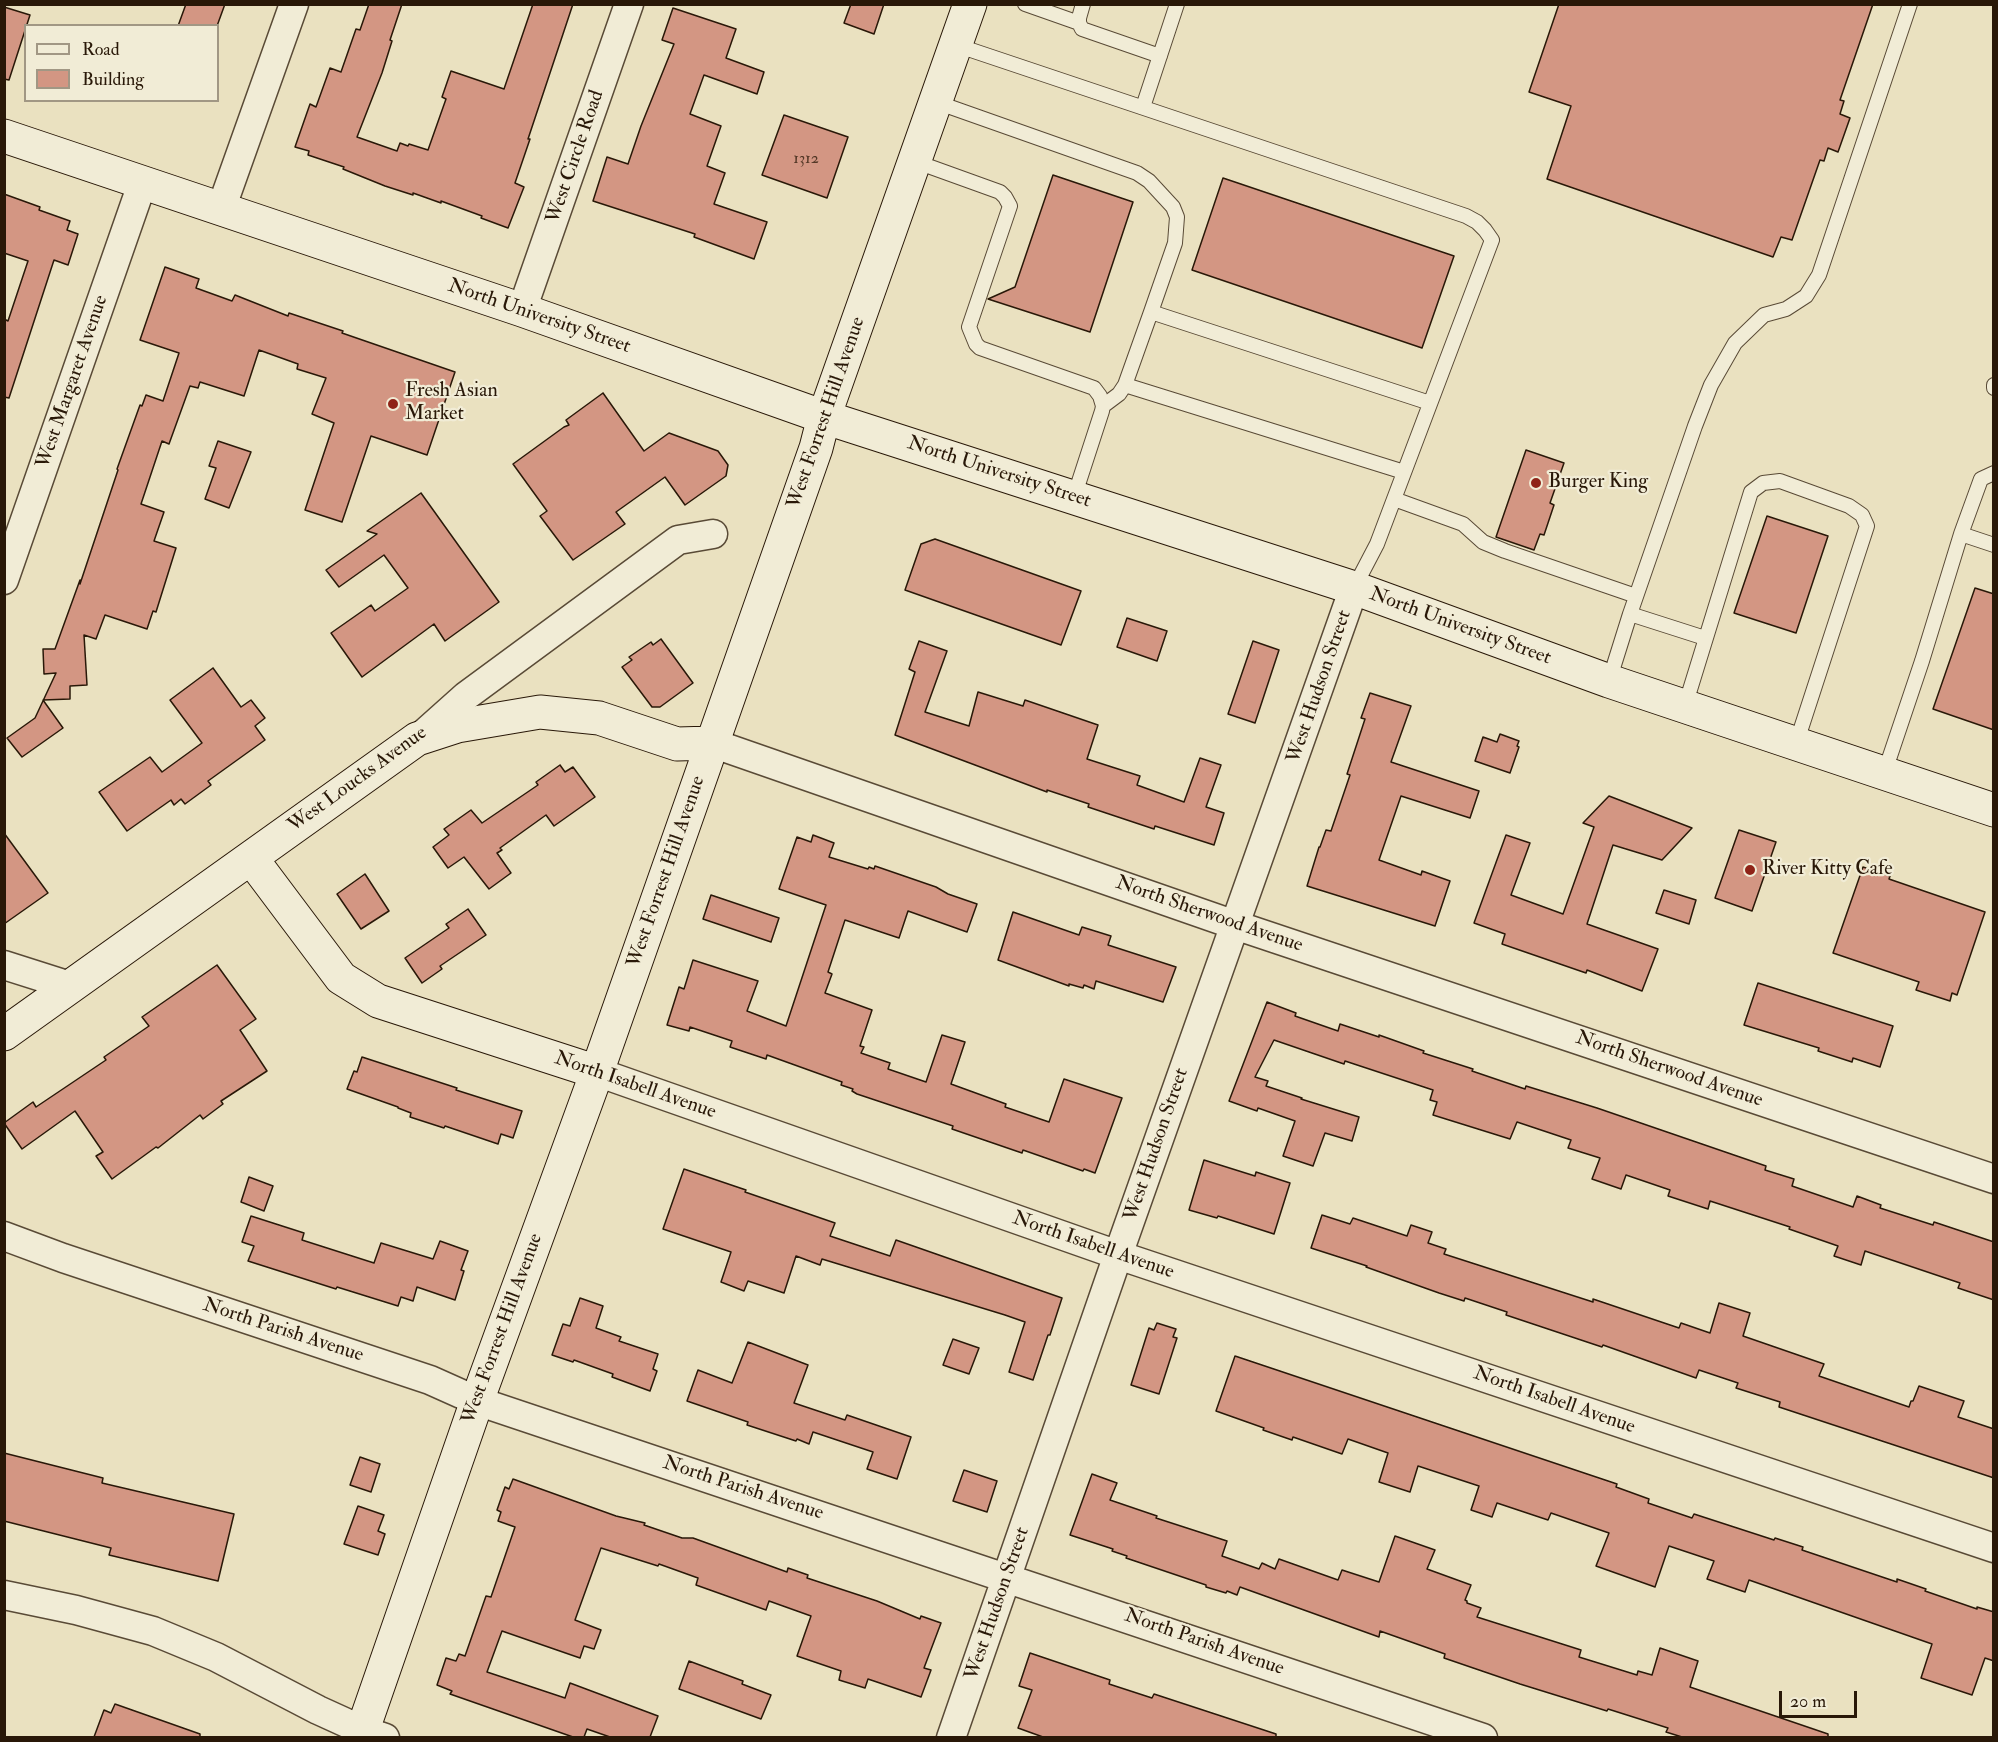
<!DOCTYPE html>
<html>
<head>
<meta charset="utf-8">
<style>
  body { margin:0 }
  #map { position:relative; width:1998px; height:1742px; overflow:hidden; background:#eae1c0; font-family:"IM FELL Double Pica",serif }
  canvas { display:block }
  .frame { position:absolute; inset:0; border:6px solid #291808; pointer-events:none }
  .legend { position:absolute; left:24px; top:24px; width:195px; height:78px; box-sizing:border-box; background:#f1ecd6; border:2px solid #a19784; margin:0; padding:8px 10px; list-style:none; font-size:18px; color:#291808 }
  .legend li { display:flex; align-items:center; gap:12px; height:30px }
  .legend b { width:30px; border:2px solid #a19784 }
  .scale { position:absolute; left:1779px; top:1691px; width:78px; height:27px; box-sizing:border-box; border:3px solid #291808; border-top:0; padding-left:8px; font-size:18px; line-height:21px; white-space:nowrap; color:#291808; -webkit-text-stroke:4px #f1ecd6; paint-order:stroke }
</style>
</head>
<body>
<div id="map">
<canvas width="1998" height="1742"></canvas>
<div class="frame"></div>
<ul class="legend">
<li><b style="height:8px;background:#f1ecd6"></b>Road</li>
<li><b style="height:16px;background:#d39683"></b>Building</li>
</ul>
<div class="scale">20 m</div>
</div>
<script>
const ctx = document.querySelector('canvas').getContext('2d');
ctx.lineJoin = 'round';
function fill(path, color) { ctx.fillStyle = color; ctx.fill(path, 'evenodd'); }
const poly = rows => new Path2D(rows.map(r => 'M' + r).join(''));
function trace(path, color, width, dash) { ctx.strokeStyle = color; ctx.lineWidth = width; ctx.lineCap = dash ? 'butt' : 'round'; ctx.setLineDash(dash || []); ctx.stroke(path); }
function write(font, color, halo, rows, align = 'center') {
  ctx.font = font + ' "IM FELL Double Pica",serif'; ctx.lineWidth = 4.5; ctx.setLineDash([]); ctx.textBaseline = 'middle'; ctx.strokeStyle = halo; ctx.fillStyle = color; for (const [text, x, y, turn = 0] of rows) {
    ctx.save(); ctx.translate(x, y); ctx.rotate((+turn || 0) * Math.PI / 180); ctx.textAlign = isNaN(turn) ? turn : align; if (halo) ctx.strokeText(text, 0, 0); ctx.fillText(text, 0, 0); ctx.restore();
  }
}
const building = poly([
  [186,4,225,4,217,26,178,26,186,4],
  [369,4,402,4,390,40,392,41,382,73,357,137,397,151,400,143,408,146,409,144,428,150,446,99,442,97,451,71,504,89,533,4,573,4,528,139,530,139,515,183,524,187,508,228,481,218,482,216,441,201,441,203,413,193,413,195,385,186,343,169,344,167,308,155,309,151,295,147,310,104,316,107,330,68,341,72,356,29,360,30,369,4],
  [851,4,884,4,874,34,844,23,851,4],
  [1559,4,1873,4,1840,100,1844,101,1840,114,1850,118,1838,152,1828,148,1824,161,1820,160,1792,240,1781,237,1773,257,1547,179,1571,106,1529,92,1559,4],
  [4,7,30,15,9,80,4,79,4,7],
  [673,8,736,29,726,58,764,72,757,94,704,75,690,114,721,126,707,166,725,173,714,204,767,222,754,259,694,237,695,234,593,201,607,157,628,164,641,126,674,44,662,40,673,8],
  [784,115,848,137,827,198,762,175,784,115],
  [1053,175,1133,202,1090,332,988,299,1015,287,1053,175],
  [1223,178,1454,256,1422,348,1192,270,1223,178],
  [4,194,40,207,39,210,70,221,67,230,78,234,68,265,54,260,9,398,4,397,4,319,8,321,28,261,4,253,4,194],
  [165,267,199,279,196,288,232,301,235,295,288,316,289,313,343,331,342,333,455,372,427,455,371,436,342,522,305,510,334,423,312,414,326,378,297,369,298,364,259,350,244,396,200,382,198,388,190,386,169,444,162,441,141,504,164,512,154,541,176,548,156,612,153,611,147,629,105,615,96,639,84,635,87,685,70,686,70,699,43,700,63,728,22,757,7,738,35,718,56,673,44,674,43,649,55,649,80,580,80,584,118,470,117,469,140,405,142,406,146,395,163,401,179,353,140,340,165,267],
  [603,393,644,451,669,433,718,451,728,465,726,476,685,505,665,477,616,512,625,524,573,560,540,516,547,511,513,464,564,427,569,425,566,420,603,393],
  [218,441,251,452,229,508,205,499,216,468,209,466,218,441],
  [1526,450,1564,463,1550,503,1554,505,1544,535,1540,534,1534,550,1496,537,1526,450],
  [421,493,499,602,445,641,434,624,362,677,331,633,371,605,375,611,408,588,384,555,339,587,326,570,377,534,367,531,421,493],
  [1767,516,1828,536,1796,633,1734,613,1767,516],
  [935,539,1081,591,1061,645,905,590,921,544,935,539],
  [1975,588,1994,594,1994,730,1933,709,1975,588],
  [1127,618,1167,631,1157,661,1117,647,1127,618],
  [661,639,693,683,660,707,652,707,622,667,632,660,629,657,651,642,653,645,661,639],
  [919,641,947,651,925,712,969,726,978,692,1023,706,1025,700,1098,725,1087,759,1140,776,1137,785,1184,802,1200,758,1221,765,1206,807,1224,813,1214,845,1155,826,1154,829,1088,807,1089,804,1047,790,1047,792,895,735,915,672,909,669,919,641],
  [1253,641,1279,650,1255,723,1228,714,1253,641],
  [213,668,241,707,251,700,265,718,255,726,265,740,208,781,211,785,185,804,181,799,174,805,171,800,127,831,99,792,150,757,162,772,202,743,170,700,213,668],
  [1370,693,1411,706,1391,762,1479,791,1470,818,1401,796,1379,860,1421,875,1422,871,1450,881,1435,926,1307,886,1319,847,1320,847,1326,830,1331,831,1350,775,1347,774,1365,719,1361,718,1370,693],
  [1500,734,1519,741,1517,746,1519,747,1510,773,1475,761,1483,737,1497,742,1500,734],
  [560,765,565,772,573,767,595,797,554,826,546,815,500,848,502,850,497,853,511,873,489,889,464,857,448,868,433,847,449,835,444,829,471,810,482,823,538,785,536,782,560,765],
  [1609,796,1692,828,1662,860,1613,845,1587,924,1658,949,1642,991,1587,970,1586,973,1502,944,1505,934,1474,923,1506,835,1530,843,1511,895,1563,914,1594,827,1583,823,1609,796],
  [1739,830,1776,842,1752,911,1715,898,1739,830],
  [4,833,48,893,4,924,4,833],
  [813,835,834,843,829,857,868,869,869,867,874,869,875,866,936,887,948,894,977,904,967,932,908,911,899,938,845,920,828,972,832,974,825,993,872,1010,860,1046,864,1047,861,1053,890,1063,888,1069,926,1082,942,1035,965,1042,951,1084,1006,1104,1005,1107,1049,1122,1064,1079,1122,1098,1095,1173,1084,1169,1083,1171,1023,1150,1022,1153,952,1129,953,1126,857,1094,852,1091,853,1089,841,1085,842,1082,767,1055,766,1059,730,1047,732,1041,690,1027,689,1031,667,1025,679,987,684,989,693,960,758,981,747,1011,786,1026,826,905,779,889,797,837,811,842,813,835],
  [1863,867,1890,876,1889,879,1985,912,1957,995,1952,993,1950,1001,1916,990,1919,982,1833,953,1863,867],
  [365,874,389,911,361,929,337,894,365,874],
  [1664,890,1696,900,1689,924,1656,913,1664,890],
  [711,895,779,918,771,942,703,919,711,895],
  [468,909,486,935,440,966,442,969,422,983,405,958,449,928,446,924,468,909],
  [1013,912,1079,935,1082,927,1111,936,1108,945,1176,967,1163,1002,1096,981,1094,989,1084,985,1083,988,1069,984,1069,986,998,960,1013,912],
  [217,965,256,1019,240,1030,267,1071,221,1101,223,1104,203,1119,200,1115,158,1148,156,1147,112,1179,96,1156,103,1152,75,1111,22,1149,4,1123,33,1102,36,1107,106,1060,104,1057,149,1026,142,1017,217,965],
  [1758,983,1893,1026,1880,1067,1853,1058,1852,1062,1818,1051,1819,1048,1744,1025,1758,983],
  [1267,1002,1296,1013,1295,1016,1338,1031,1340,1024,1379,1037,1379,1035,1424,1051,1423,1053,1473,1069,1472,1071,1525,1089,1526,1086,1597,1108,1766,1166,1765,1170,1794,1179,1792,1186,1853,1207,1857,1196,1881,1205,1880,1208,1933,1225,1934,1222,1994,1242,1994,1300,1958,1288,1960,1283,1865,1251,1861,1265,1834,1256,1838,1246,1789,1229,1790,1227,1710,1201,1708,1209,1668,1196,1670,1190,1626,1175,1621,1189,1592,1179,1600,1158,1568,1148,1571,1140,1517,1122,1510,1139,1433,1115,1437,1102,1430,1100,1433,1090,1345,1061,1344,1064,1274,1040,1255,1077,1268,1081,1266,1086,1302,1098,1301,1099,1359,1117,1352,1141,1325,1133,1313,1166,1283,1156,1295,1121,1258,1108,1257,1111,1229,1101,1267,1002],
  [362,1057,457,1088,456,1090,522,1111,513,1138,501,1134,498,1144,445,1126,444,1128,410,1117,411,1113,398,1108,398,1107,347,1089,354,1071,357,1072,362,1057],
  [1204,1160,1255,1176,1256,1172,1290,1183,1274,1234,1218,1216,1217,1218,1189,1210,1204,1160],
  [684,1169,746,1190,745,1192,835,1223,830,1236,890,1256,896,1240,1062,1298,1050,1335,1048,1335,1033,1380,1009,1372,1025,1322,1005,1315,822,1259,820,1265,796,1256,784,1293,748,1281,744,1291,721,1282,731,1252,663,1229,684,1169],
  [249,1177,273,1186,264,1211,241,1202,249,1177],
  [1322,1215,1350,1224,1353,1218,1407,1236,1411,1225,1432,1232,1428,1243,1446,1249,1444,1254,1593,1302,1593,1299,1679,1328,1681,1323,1710,1333,1719,1303,1750,1313,1743,1336,1824,1364,1819,1376,1909,1407,1911,1401,1913,1401,1919,1386,1964,1401,1958,1417,1994,1429,1994,1478,1779,1407,1780,1402,1736,1388,1738,1383,1699,1370,1696,1378,1603,1345,1602,1347,1506,1315,1507,1312,1465,1298,1464,1301,1439,1293,1366,1267,1367,1266,1311,1248,1322,1215],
  [251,1216,304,1233,302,1240,374,1263,381,1243,433,1259,440,1241,468,1251,461,1270,464,1271,455,1300,417,1287,413,1301,401,1297,398,1306,337,1287,336,1289,248,1261,254,1246,242,1242,251,1216],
  [580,1298,603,1306,596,1328,621,1337,619,1341,658,1354,653,1369,657,1371,650,1391,612,1377,613,1374,574,1360,573,1362,552,1355,563,1324,570,1326,580,1298],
  [1157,1323,1176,1329,1173,1337,1177,1338,1159,1394,1131,1385,1149,1328,1154,1330,1157,1323],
  [953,1339,979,1348,969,1374,943,1365,953,1339],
  [748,1342,808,1365,794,1403,845,1420,847,1415,911,1437,897,1479,867,1469,873,1452,813,1432,809,1444,797,1439,796,1441,747,1425,748,1422,687,1401,698,1370,732,1383,748,1342],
  [1235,1356,1617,1484,1616,1487,1649,1499,1648,1503,1692,1518,1694,1514,1774,1540,1775,1538,1803,1547,1802,1550,1897,1582,1897,1579,1926,1589,1925,1591,1977,1609,1977,1607,1994,1612,1994,1661,1985,1658,1972,1695,1921,1678,1932,1644,1749,1580,1745,1592,1707,1579,1714,1561,1669,1546,1655,1587,1596,1566,1609,1533,1551,1513,1548,1520,1497,1503,1492,1517,1471,1510,1479,1486,1418,1466,1410,1492,1379,1482,1388,1453,1348,1439,1342,1454,1293,1437,1292,1440,1263,1430,1264,1428,1216,1411,1235,1356],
  [4,1453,103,1478,102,1483,234,1514,218,1581,109,1555,111,1548,4,1521,4,1453],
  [360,1457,380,1464,371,1492,350,1485,360,1457],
  [964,1470,997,1481,987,1512,953,1501,964,1470],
  [1092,1474,1117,1483,1110,1500,1157,1516,1156,1518,1227,1541,1222,1556,1259,1569,1262,1563,1275,1569,1279,1559,1338,1580,1342,1570,1379,1582,1395,1536,1435,1550,1427,1569,1471,1585,1465,1600,1467,1601,1467,1603,1481,1608,1477,1617,1581,1650,1579,1657,1637,1675,1638,1671,1652,1675,1660,1648,1698,1661,1690,1687,1828,1734,1828,1737,1682,1737,1666,1732,1668,1728,1608,1709,1607,1711,1520,1684,1444,1658,1445,1654,1380,1631,1379,1637,1240,1587,1237,1595,1227,1591,1226,1593,1206,1587,1206,1585,1126,1558,1127,1556,1112,1551,1113,1549,1070,1535,1092,1474],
  [513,1479,616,1516,645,1523,644,1525,682,1538,693,1538,787,1572,788,1568,808,1575,807,1578,877,1601,920,1619,921,1616,941,1623,924,1668,931,1670,921,1697,868,1679,865,1688,839,1680,841,1671,797,1656,811,1616,769,1601,766,1610,696,1585,698,1578,659,1564,658,1566,601,1548,575,1620,601,1630,594,1649,584,1646,580,1658,502,1631,487,1672,565,1698,570,1683,658,1716,650,1737,610,1737,587,1729,584,1737,573,1737,450,1694,452,1691,437,1685,446,1658,456,1661,459,1654,465,1656,486,1596,491,1597,515,1527,498,1521,501,1512,497,1510,505,1487,509,1489,513,1479],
  [358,1506,384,1515,378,1531,385,1534,378,1555,344,1544,358,1506],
  [1030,1653,1110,1680,1109,1684,1152,1698,1154,1694,1276,1734,1276,1737,1043,1737,1018,1728,1032,1690,1019,1686,1030,1653],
  [689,1661,743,1681,742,1684,771,1695,761,1719,679,1689,689,1661],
  [115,1704,200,1734,200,1737,94,1737,104,1710,111,1713,115,1704]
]);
const lane = poly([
  [1025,4,1079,23],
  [1083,4,1079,18,1079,23,1082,29,1160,56],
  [956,45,1466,216,1477,222,1485,230,1492,240,1377,544,1354,588],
  [936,102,1137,173,1149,181,1173,207,1177,217,1175,243,1151,312,1125,385,1119,394,1103,406],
  [1143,107,1177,4],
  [914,161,1000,192,1005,197,1010,206,969,327,976,344,980,348,1094,388,1100,396,1103,406,1102,411,1074,497],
  [1151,312,1430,403],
  [1125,385,1404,472],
  [1994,385,1994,388],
  [1994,473,1981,479,1961,534,1994,545],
  [1394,499,1463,524,1483,542,1505,551,1636,596],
  [1630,614,1705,638],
  [1609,681,1630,614,1695,426,1711,385,1735,343,1764,315,1786,309,1806,296,1819,275,1910,4],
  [1685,706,1751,492,1763,483,1780,481,1849,506,1862,515,1867,526,1796,744],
  [1884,774,1922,661,1961,534]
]);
const street = poly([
  [221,209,294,4],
  [522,310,629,4],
  [4,580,142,184],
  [419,738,466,696,678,540,713,534],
  [712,743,1235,925,1994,1179],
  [4,965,70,986],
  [597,1072,1118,1255,1994,1548],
  [4,1236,63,1258,430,1380,477,1401,1483,1738],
  [4,1595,76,1610,153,1631,216,1657,318,1710,362,1730,385,1738],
  [951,1738,1118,1255,1354,588]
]);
const secondary = poly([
  [4,136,522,310,824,417,1354,588,1609,681,1994,810],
  [251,858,341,978,378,1001,597,1072],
  [4,1034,417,739,457,726,540,712,599,718,677,744,712,743],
  [360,1738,477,1401,597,1072,816,448,824,417,970,4]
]);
const markers = [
  [393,404,6,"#8f2418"],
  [1536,483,6,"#8f2418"],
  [1750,870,6,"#8f2418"]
];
const numberNames = [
  ["1312",806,160]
];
const streetNames = [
  ["West Circle Road",576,157,-71],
  ["North University Street",539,317,19],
  ["West Margaret Avenue",73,382,-71],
  ["West Forrest Hill Avenue",827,413,-71],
  ["North University Street",999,473,18],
  ["North University Street",1460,627,20],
  ["West Hudson Street",1320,687,-71],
  ["West Loucks Avenue",358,780,-36],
  ["West Forrest Hill Avenue",667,872,-71],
  ["North Sherwood Avenue",1209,915,19],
  ["North Sherwood Avenue",1669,1070,19],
  ["North Isabell Avenue",635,1086,19],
  ["West Hudson Street",1157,1145,-71],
  ["North Isabell Avenue",1093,1246,19],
  ["West Forrest Hill Avenue",503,1329,-70],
  ["North Parish Avenue",283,1331,18],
  ["North Isabell Avenue",1554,1401,19],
  ["North Parish Avenue",743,1489,18],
  ["West Hudson Street",998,1604,-71],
  ["North Parish Avenue",1204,1643,19]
];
const poiNames = [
  ["Fresh Asian",405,392],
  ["Market",405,415],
  ["Burger King",1548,483],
  ["River Kitty Cafe",1762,870]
];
fill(building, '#d39683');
trace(building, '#291808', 1.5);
trace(lane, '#594a36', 16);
trace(street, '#594a36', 31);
trace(secondary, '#291808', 35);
trace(lane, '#f1ecd6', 14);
trace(street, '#f1ecd6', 28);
trace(secondary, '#f1ecd6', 33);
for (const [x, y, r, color] of markers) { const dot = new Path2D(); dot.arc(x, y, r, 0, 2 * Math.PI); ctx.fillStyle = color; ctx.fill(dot); trace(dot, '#f1ecd6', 2); }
write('16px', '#543827', null, numberNames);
write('20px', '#291808', '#f1ecd6', streetNames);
write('20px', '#291808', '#f1ecd6', poiNames, 'left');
</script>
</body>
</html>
